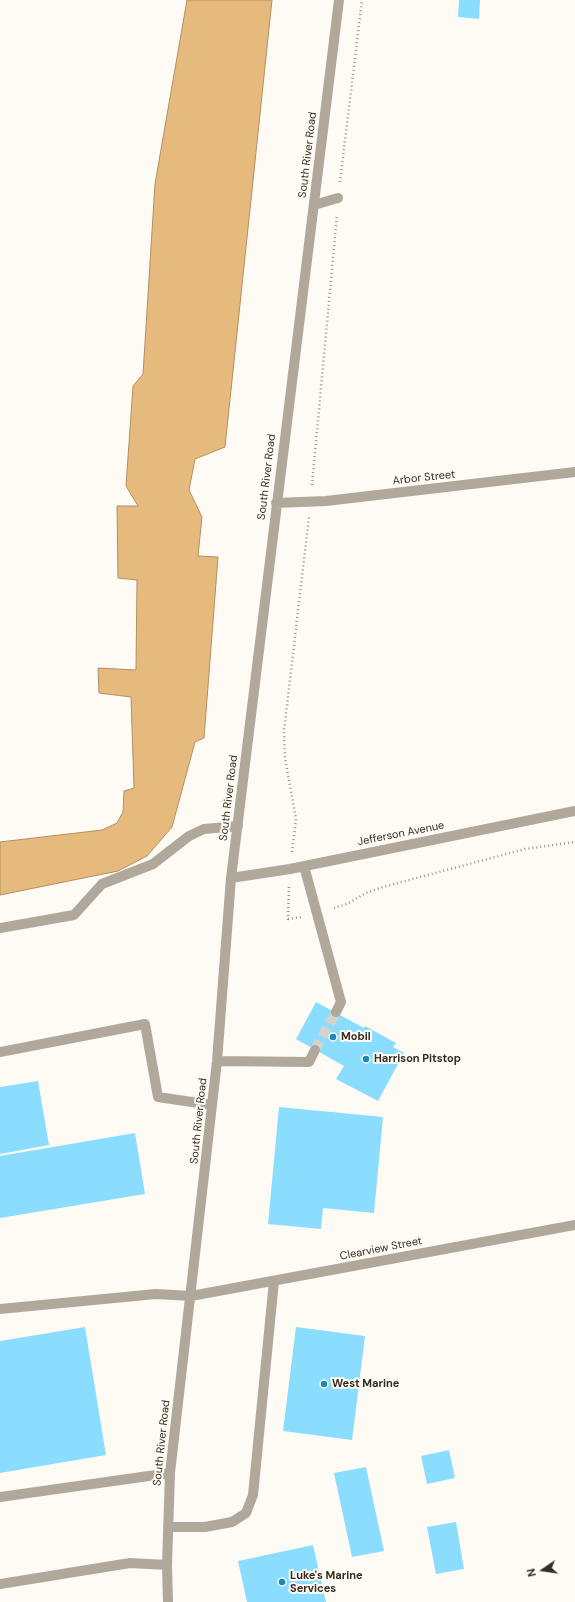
<!DOCTYPE html>
<html>
<head>
<meta charset="utf-8">
<style>
  body { margin:0 }
  #map { position:relative; width:575px; height:1602px; overflow:hidden; background:#fefaf4; font-family:"DM Sans",sans-serif }
  canvas { display:block }
  .north { position:absolute; left:523px; top:1550px; width:40px; height:40px; -webkit-text-stroke:3px #fefaf4; paint-order:stroke; rotate:257deg; font-size:11px; font-weight:700; line-height:16px; text-align:center; color:#352d22 }
  .north::after { content:''; display:block; margin:auto; width:14px; height:18px; background:#352d22; clip-path:polygon(50% 0,100% 100%,50% 72%,0 100%) }
</style>
</head>
<body>
<div id="map">
<canvas width="575" height="1602"></canvas>
<div class="north">N</div>
</div>
<script>
const ctx = document.querySelector('canvas').getContext('2d');
ctx.lineJoin = 'round';
function fill(path, color) { ctx.fillStyle = color; ctx.fill(path, 'evenodd'); }
const poly = rows => new Path2D(rows.map(r => 'M' + r).join(''));
function trace(path, color, width, dash) { ctx.strokeStyle = color; ctx.lineWidth = width; ctx.lineCap = dash ? 'butt' : 'round'; ctx.setLineDash(dash || []); ctx.stroke(path); }
function write(font, color, halo, rows, align = 'center') {
  ctx.font = font + ' "DM Sans",sans-serif'; ctx.lineWidth = 4; ctx.setLineDash([]); ctx.textBaseline = 'middle'; ctx.strokeStyle = halo; ctx.fillStyle = color; for (const [text, x, y, turn = 0] of rows) {
    ctx.save(); ctx.translate(x, y); ctx.rotate((+turn || 0) * Math.PI / 180); ctx.textAlign = isNaN(turn) ? turn : align; if (halo) ctx.strokeText(text, 0, 0); ctx.fillText(text, 0, 0); ctx.restore();
  }
}
const water = poly([
  [187,0,272,0,225,447,195,459,189,490,202,517,198,556,218,557,204,738,195,742,172,827,147,856,118,871,0,895,0,842,102,830,117,823,123,812,124,791,134,788,131,697,99,693,98,668,136,670,137,580,118,578,117,506,138,506,126,486,133,386,143,374,155,184,187,0]
]);
const building = poly([
  [459,0,480,0,479,19,458,17],
  [316,1002,364,1028,365,1026,396,1043,393,1047,404,1053,378,1101,336,1079,344,1066,296,1039],
  [38,1081,49,1145,0,1154,0,1087],
  [279,1107,383,1117,374,1213,323,1208,321,1229,268,1224],
  [135,1133,145,1194,0,1218,0,1156],
  [85,1327,106,1455,0,1473,0,1341],
  [296,1327,365,1336,352,1440,283,1431],
  [449,1450,455,1478,427,1484,421,1456],
  [366,1467,384,1551,352,1557,334,1473],
  [456,1522,464,1569,436,1574,427,1527],
  [313,1545,326,1602,247,1602,238,1561]
]);
const minorTunnel = poly([
  [315,1050,336,1012]
]);
const path = poly([
  [340,182,362,0],
  [312,485,337,215],
  [292,852,296,819,285,758,284,731,309,517],
  [289,887,288,919,302,917],
  [334,908,347,904,366,893,383,887,525,849,575,842]
]);
const minor = poly([
  [314,205,338,198],
  [276,503,326,501,575,472],
  [304,866,341,1002,336,1012],
  [231,878,290,869,575,811],
  [0,928,74,915,102,884,153,864,189,836,204,829,238,826],
  [0,1052,145,1024,158,1097,212,1105],
  [217,1061,309,1062,315,1050],
  [0,1309,156,1294,191,1296,575,1225],
  [0,1497,170,1473],
  [168,1527,205,1527,232,1522,246,1513,253,1495,274,1281],
  [0,1584,130,1563,167,1565],
  [168,1602,167,1565,170,1473,217,1061,231,878,339,0]
]);
const markers = [
  [333,1037,4,"#188baf"],
  [366,1059,4,"#188baf"],
  [324,1384,4,"#188baf"],
  [282,1582,4,"#188baf"]
];
const streetNames = [
  ["South River Road",308,155,-83],
  ["South River Road",267,477,-83],
  ["Arbor Street",424,478,-6],
  ["South River Road",229,798,-83],
  ["Jefferson Avenue",401,834,-11],
  ["South River Road",199,1121,-84],
  ["Clearview Street",381,1249,-11],
  ["South River Road",162,1443,-84]
];
const poiNames = [
  ["Mobil",341,1037],
  ["Harrison Pitstop",374,1059],
  ["West Marine",332,1384],
  ["Luke's Marine",290,1576],
  ["Services",290,1589]
];
fill(water, '#e6ba7d');
trace(water, '#b19062', 1);
fill(building, '#8bddff');
trace(minorTunnel, '#d6d1ca', 10, [10, 5]);
trace(path, '#9b958d', 2.5, [1, 3]);
trace(minor, '#b1a89c', 10);
for (const [x, y, r, color] of markers) { const dot = new Path2D(); dot.arc(x, y, r, 0, 2 * Math.PI); ctx.fillStyle = color; ctx.fill(dot); trace(dot, '#fefaf4', 1.5); }
write('11px', '#352d22', '#fefaf4', streetNames);
write('bold 11px', '#352d22', '#fefaf4', poiNames, 'left');
</script>
</body>
</html>
